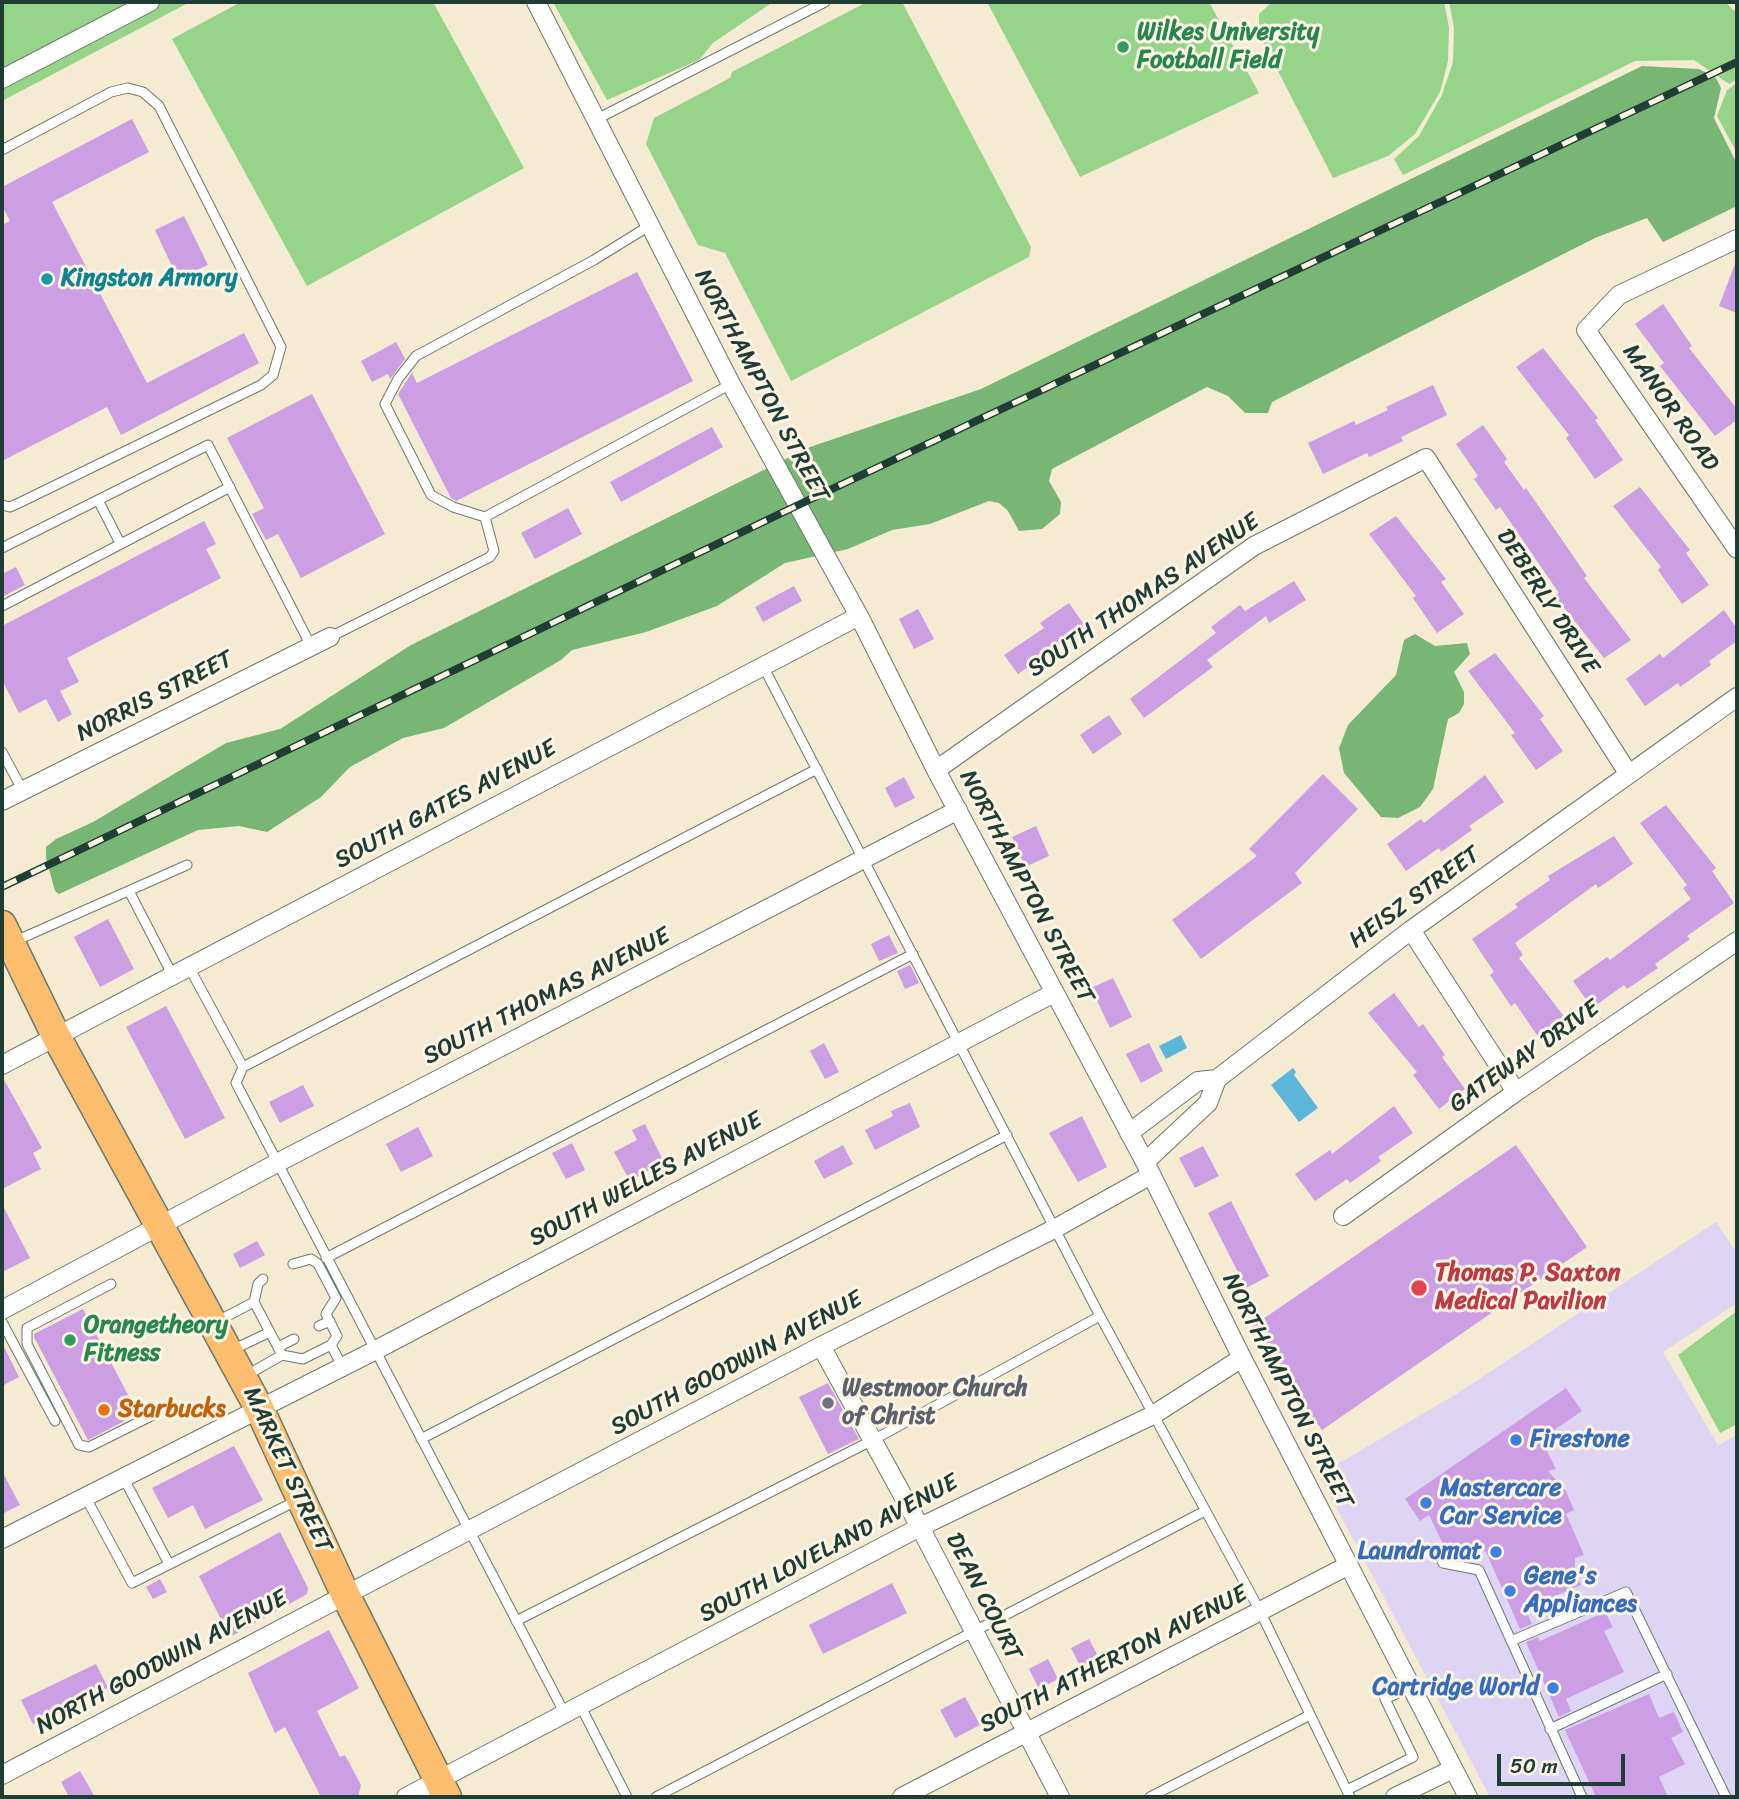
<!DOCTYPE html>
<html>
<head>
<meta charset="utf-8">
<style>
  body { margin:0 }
  #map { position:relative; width:1739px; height:1799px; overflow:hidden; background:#f4ebd2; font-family:Sriracha,sans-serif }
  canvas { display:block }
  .frame { position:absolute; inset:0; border:4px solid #1f3d34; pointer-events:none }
  .scale { position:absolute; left:1497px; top:1754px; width:128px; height:32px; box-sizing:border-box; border:4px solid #1f3d34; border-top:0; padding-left:9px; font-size:21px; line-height:24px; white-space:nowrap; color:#1f3d34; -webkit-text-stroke:5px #fcf5e5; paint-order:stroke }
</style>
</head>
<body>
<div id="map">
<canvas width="1739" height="1799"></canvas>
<div class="frame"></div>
<div class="scale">50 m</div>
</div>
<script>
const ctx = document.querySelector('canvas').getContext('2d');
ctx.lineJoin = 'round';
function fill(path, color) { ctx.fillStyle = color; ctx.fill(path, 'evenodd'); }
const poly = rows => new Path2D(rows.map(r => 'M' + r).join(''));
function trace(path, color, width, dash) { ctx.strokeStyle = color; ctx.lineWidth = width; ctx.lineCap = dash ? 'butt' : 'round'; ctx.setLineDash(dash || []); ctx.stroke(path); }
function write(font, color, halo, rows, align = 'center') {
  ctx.font = font + ' Sriracha,sans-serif'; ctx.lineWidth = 6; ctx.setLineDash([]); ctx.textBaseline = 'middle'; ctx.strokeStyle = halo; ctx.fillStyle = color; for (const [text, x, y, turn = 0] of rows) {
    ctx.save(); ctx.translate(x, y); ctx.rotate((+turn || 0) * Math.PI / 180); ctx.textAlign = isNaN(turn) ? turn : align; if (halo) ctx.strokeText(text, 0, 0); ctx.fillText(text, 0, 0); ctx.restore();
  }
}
const built = poly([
  [1716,1222,1737,1253,1737,1303,1663,1352,1718,1445,1737,1435,1737,1797,1490,1797,1319,1475,1458,1393]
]);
const green = poly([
  [2,2,190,2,2,101],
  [241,2,433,2,524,168,307,286,172,39],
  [553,2,773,2,713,43,699,60,607,100],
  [867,2,902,2,1031,247,1029,257,791,381,725,253,698,245,646,144,654,118,730,78,732,72],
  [987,2,1209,2,1259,93,1080,177],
  [1272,2,1444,2,1449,27,1448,61,1440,92,1415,134,1388,156,1333,178,1259,34,1259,14],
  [1449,2,1725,2,1737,13,1737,79,1729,84,1694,60,1635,61,1403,175,1394,159,1419,136,1442,95,1453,62,1454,28],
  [1737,83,1737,153,1717,116,1727,90],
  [1737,1311,1737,1424,1720,1433,1678,1355]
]);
const forest = poly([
  [1642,66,1699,69,1716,78,1721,88,1714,118,1737,164,1737,206,1663,242,1647,218,1595,238,1272,402,1268,413,1245,413,1228,396,1207,387,1052,469,1049,481,1061,502,1060,514,1042,529,1019,531,1008,511,999,503,989,501,930,524,892,530,848,549,785,563,717,606,646,632,572,650,561,660,444,728,403,738,350,767,321,797,267,832,239,826,198,830,72,888,59,894,55,891,46,858,46,847,56,839,93,822,226,743,280,729,411,645,810,447,981,389],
  [1415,634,1435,646,1467,643,1470,654,1454,672,1464,692,1464,704,1459,713,1448,719,1433,789,1420,807,1398,818,1381,817,1344,773,1339,748,1348,725,1396,675,1404,640]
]);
const water = poly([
  [1181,1035,1187,1048,1166,1059,1159,1046],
  [1293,1068,1296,1072,1294,1075,1318,1108,1299,1122,1271,1085]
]);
const building = poly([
  [132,119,149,152,52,202,147,383,244,333,259,363,121,435,107,407,2,461,2,225,10,221,2,206,2,187],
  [184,216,208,265,178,279,155,230],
  [1736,261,1737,261,1737,313,1719,306],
  [637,272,693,381,456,501,451,498,398,394,412,373,417,383],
  [1663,304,1692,346,1689,348,1737,409,1737,420,1715,436,1660,366,1664,363,1635,324],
  [396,342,405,359,390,379,388,374,372,382,361,361],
  [1543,348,1598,418,1595,420,1623,460,1595,479,1566,438,1569,435,1516,367],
  [1433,385,1447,415,1401,437,1403,441,1369,457,1367,453,1323,474,1308,443,1354,421,1356,425,1388,410,1386,407],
  [312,394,385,534,301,578,278,534,266,540,252,514,264,508,227,438],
  [1483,425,1507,459,1504,462,1524,490,1526,488,1587,576,1584,578,1631,640,1604,658,1554,595,1559,593,1500,507,1496,510,1474,479,1478,476,1456,444],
  [712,427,723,447,621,502,610,482],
  [1640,487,1690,550,1686,553,1709,585,1682,604,1658,570,1661,567,1613,506],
  [568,508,582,534,535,559,521,533],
  [1396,516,1446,579,1441,582,1464,614,1437,633,1413,598,1416,596,1369,534],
  [204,521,216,544,206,549,221,578,67,658,79,682,60,691,72,714,58,722,46,699,19,713,2,680,2,626],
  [16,567,25,585,2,597,2,574],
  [1294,581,1306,600,1269,623,1266,616,1207,660,1213,667,1144,718,1130,699,1216,633,1211,627,1240,605,1245,611],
  [794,586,802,601,763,622,755,607],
  [1069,603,1085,626,1018,674,1004,655,1044,628,1040,623],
  [918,609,934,639,914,649,899,619],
  [1724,610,1737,629,1737,641,1709,661,1711,665,1680,687,1678,683,1645,706,1626,679,1660,654,1663,658],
  [1495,653,1544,716,1540,719,1563,751,1536,770,1511,735,1515,733,1468,671],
  [1109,715,1122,734,1093,754,1080,735],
  [1323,774,1358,809,1295,873,1302,883,1201,959,1172,920,1257,856,1249,849],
  [1485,775,1504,802,1469,826,1472,830,1441,852,1439,848,1406,871,1387,844,1421,819,1424,823],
  [904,777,915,798,895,808,885,788],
  [1666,805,1716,868,1712,871,1734,903,1687,936,1690,939,1655,964,1658,968,1627,989,1624,985,1592,1008,1573,981,1607,957,1610,960,1691,899,1683,888,1687,885,1640,823],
  [1036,826,1049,856,1025,867,1012,837],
  [1614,836,1633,864,1598,888,1596,884,1515,943,1523,955,1519,958,1566,1019,1539,1038,1515,1003,1511,1006,1490,975,1494,972,1472,939,1518,907,1515,904,1550,880,1548,876],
  [108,919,134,969,100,987,74,937],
  [889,935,898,953,879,961,871,944],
  [910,965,919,983,905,989,897,971],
  [1113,978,1132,1017,1110,1028,1091,988],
  [1394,993,1419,1027,1423,1024,1445,1055,1442,1057,1465,1089,1439,1109,1413,1075,1417,1072,1368,1013],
  [166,1006,225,1118,185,1139,126,1027],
  [824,1043,839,1072,825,1079,810,1051],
  [1149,1043,1163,1071,1141,1083,1126,1054],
  [2,1076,42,1148,33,1153,41,1169,2,1189],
  [303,1085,314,1106,280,1123,269,1102],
  [910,1103,920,1127,875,1150,865,1130,893,1116,891,1111],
  [1394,1106,1413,1133,1378,1157,1381,1161,1350,1183,1347,1179,1315,1201,1295,1174,1330,1150,1332,1154],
  [1082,1116,1107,1167,1078,1182,1049,1133],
  [645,1124,664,1162,630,1181,614,1152,637,1140,632,1130],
  [418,1127,433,1156,401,1172,386,1144],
  [572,1143,585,1170,566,1179,552,1153],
  [843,1145,853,1164,824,1179,814,1161],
  [1516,1145,1587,1247,1322,1430,1250,1328],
  [1203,1146,1219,1176,1195,1188,1179,1158],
  [1231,1201,1269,1276,1246,1288,1208,1213],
  [2,1204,30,1258,2,1272],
  [257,1241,265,1255,240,1268,233,1254],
  [83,1309,138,1414,88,1440,34,1337,34,1334],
  [2,1343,19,1377,2,1386],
  [828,1383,859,1439,828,1454,799,1397],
  [1566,1388,1582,1411,1541,1439,1556,1469,1548,1471,1566,1491,1574,1510,1566,1514,1584,1555,1575,1558,1575,1573,1581,1585,1525,1609,1532,1624,1520,1629,1486,1552,1472,1544,1444,1546,1429,1515,1420,1521,1405,1499],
  [234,1446,263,1500,205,1529,193,1505,168,1518,152,1488],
  [2,1471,20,1505,2,1514],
  [280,1532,308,1588,307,1594,230,1637,199,1576],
  [160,1579,167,1592,153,1599,146,1587],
  [892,1583,907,1613,823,1654,809,1625],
  [1605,1612,1613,1627,1604,1631,1624,1672,1566,1699,1571,1711,1559,1717,1526,1642,1538,1637,1540,1641],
  [329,1630,359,1688,317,1711,340,1757,345,1755,361,1785,358,1797,321,1797,285,1727,275,1733,248,1673],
  [1089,1639,1099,1658,1081,1668,1071,1648],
  [1048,1659,1058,1679,1039,1689,1029,1669],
  [96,1664,108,1688,33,1724,21,1700],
  [1649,1694,1659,1718,1674,1712,1683,1732,1671,1738,1685,1764,1659,1777,1668,1797,1596,1797,1565,1730],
  [965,1697,980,1725,955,1738,940,1710],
  [80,1771,95,1797,69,1797,61,1782]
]);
const service = poly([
  [597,119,825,2],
  [2,150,111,92,128,88,143,92,159,106,281,347,273,375,261,385,21,502,10,507,2,505],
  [649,226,594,260,416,356,398,379,385,404,431,495,453,507,485,517,731,384],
  [98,500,120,543],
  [2,548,208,445,311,646],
  [2,606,230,487],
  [330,637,490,557,494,551,485,517],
  [763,666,1100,1316,1260,1611,1350,1797],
  [2,752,23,791],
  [129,891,173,976],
  [13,942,187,865],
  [189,967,243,1067],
  [326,1258,913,954],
  [293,1264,311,1259,318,1264,336,1298,326,1314,337,1336,331,1345],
  [111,1284,27,1328,27,1344,79,1445,89,1447,157,1413],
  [254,1302,258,1284,263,1279],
  [2,1322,55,1421],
  [216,1322,254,1302,282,1355,303,1359,331,1345,342,1366],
  [319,1326,330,1321],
  [278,1347,294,1339],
  [230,1351,270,1332],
  [247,1375,282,1355],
  [421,1439,1007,1135],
  [123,1477,169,1564],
  [85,1496,132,1583,296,1501],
  [1437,1550,1443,1563,1479,1570,1582,1797],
  [516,1621,873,1440,1100,1316],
  [1511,1641,1626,1592,1726,1797],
  [581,1707,627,1797],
  [565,1714,236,1083,243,1067,817,769],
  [1550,1729,1667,1674],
  [1347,1790,1413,1757,1385,1699,1411,1687],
  [656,1797,1205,1511],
  [1150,1797,1310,1715]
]);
const minor = poly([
  [536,2,731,384,859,616,936,770,1145,1162,1242,1358,1468,1797],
  [2,79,150,2],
  [1737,239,1619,295,1586,330,1737,549],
  [936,770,1254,546,1426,458,1628,773],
  [2,801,330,637],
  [1411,930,1516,1092],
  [2,1065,859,616],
  [1129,1133,1198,1081,1217,1079],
  [1145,1162,1208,1103,1217,1079,1411,930,1737,697],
  [1343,1216,1516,1092,1737,941],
  [2,1310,277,1163,958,810],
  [821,1346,920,1527,1060,1797],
  [2,1539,374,1351,1054,993],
  [2,1775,821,1346,1056,1228,1151,1175],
  [406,1797,920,1527,1153,1415,1242,1358],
  [902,1797,1349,1565],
  [1395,1797,1453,1769]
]);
const primary = poly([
  [2,925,56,1036,259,1408,345,1594,447,1797]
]);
const rail = poly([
  [2,887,815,497,1737,62]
]);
const markers = [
  [1123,47,7,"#2e9e5b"],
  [47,279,7,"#0f9aa8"],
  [1419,1288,9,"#e0444e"],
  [70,1340,7,"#2e9e5b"],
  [828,1403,7,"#6b7280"],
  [104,1410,7,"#e8710a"],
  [1516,1440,7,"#3f7fe0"],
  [1426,1503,7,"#3f7fe0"],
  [1496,1552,7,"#3f7fe0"],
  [1510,1591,7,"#3f7fe0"],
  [1553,1688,7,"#3f7fe0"]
];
const leisureNames = [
  ["Wilkes University",1137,33],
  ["Football Field",1137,61],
  ["Orangetheory",84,1326],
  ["Fitness",84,1354]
];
const cultureNames = [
  ["Kingston Armory",61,279]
];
const streetNames = [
  ["NORTHAMPTON STREET",761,386,62],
  ["MANOR ROAD",1670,408,55],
  ["SOUTH THOMAS AVENUE",1144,596,-34],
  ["DEBERLY DRIVE",1547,602,57],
  ["NORRIS STREET",155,697,-27],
  ["SOUTH GATES AVENUE",446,805,-28],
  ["NORTHAMPTON STREET",1026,887,62],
  ["HEISZ STREET",1415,898,-36],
  ["SOUTH THOMAS AVENUE",547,997,-27],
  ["GATEWAY DRIVE",1525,1057,-35],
  ["SOUTH WELLES AVENUE",646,1180,-28],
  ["SOUTH GOODWIN AVENUE",737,1364,-28],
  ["NORTHAMPTON STREET",1287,1391,63],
  ["MARKET STREET",287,1470,65],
  ["SOUTH LOVELAND AVENUE",829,1549,-28],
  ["DEAN COURT",983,1597,63],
  ["SOUTH ATHERTON AVENUE",1114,1660,-27],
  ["NORTH GOODWIN AVENUE",162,1663,-28]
];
const healthNames = [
  ["Thomas P. Saxton",1435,1274],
  ["Medical Pavilion",1435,1302]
];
const worshipNames = [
  ["Westmoor Church",842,1389],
  ["of Christ",842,1417]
];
const foodNames = [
  ["Starbucks",118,1410]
];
const shopNames = [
  ["Firestone",1530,1440],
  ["Mastercare",1440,1489],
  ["Car Service",1440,1517],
  ["Laundromat",1482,1552,"right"],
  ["Gene's",1524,1577],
  ["Appliances",1524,1605],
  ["Cartridge World",1539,1688,"right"]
];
fill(built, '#ded5f5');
fill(green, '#95d489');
fill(forest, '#78b675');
fill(water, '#5bb6d9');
fill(building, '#cc9ee3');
trace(service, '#6a7a6b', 11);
trace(minor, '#6a7a6b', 20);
trace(primary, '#6a7a6b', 31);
trace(service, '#fff', 9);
trace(minor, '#fff', 18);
trace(primary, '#fcbd6f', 28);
trace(rail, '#1f3d34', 8);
trace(rail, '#fcf5e5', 5, [16]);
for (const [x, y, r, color] of markers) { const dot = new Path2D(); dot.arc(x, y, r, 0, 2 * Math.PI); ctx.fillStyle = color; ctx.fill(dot); trace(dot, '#fcf5e5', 2.5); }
write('bold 24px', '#27864d', '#fcf5e5', leisureNames, 'left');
write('bold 24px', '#0d838f', '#fcf5e5', cultureNames, 'left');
write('24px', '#1f3d34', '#fcf5e5', streetNames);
write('bold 24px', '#be3a42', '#fcf5e5', healthNames, 'left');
write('bold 24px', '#5b616d', '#fcf5e5', worshipNames, 'left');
write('bold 24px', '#c56008', '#fcf5e5', foodNames, 'left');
write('bold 24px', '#366cbe', '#fcf5e5', shopNames, 'left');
</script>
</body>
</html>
